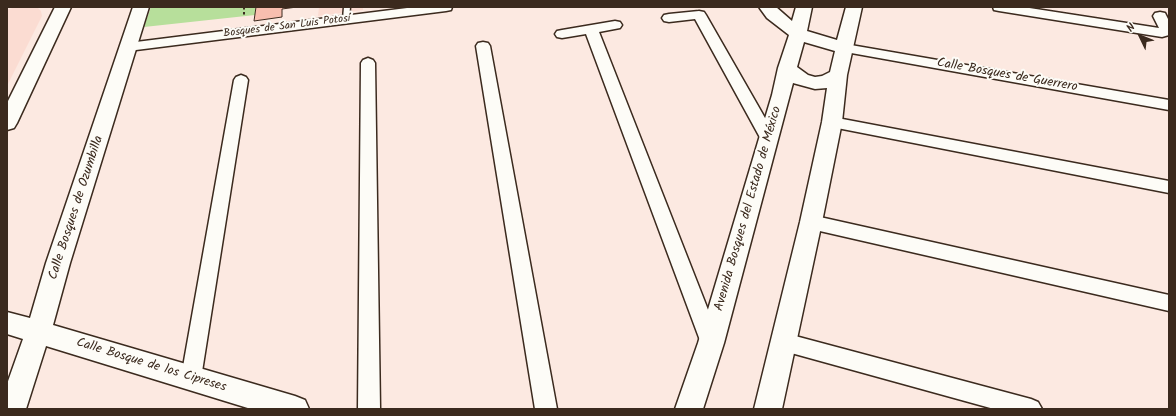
<!DOCTYPE html>
<html>
<head>
<meta charset="utf-8">
<style>
  body { margin:0 }
  #map { position:relative; width:1176px; height:416px; overflow:hidden; background:#fce9e1; font-family:Kalam,sans-serif }
  canvas { display:block }
  .frame { position:absolute; inset:0; border:8px solid #3b2a1e; pointer-events:none }
  .north { position:absolute; left:1120px; top:16px; width:40px; height:40px; -webkit-text-stroke:3px #fdfcf7; paint-order:stroke; rotate:313deg; font-size:11px; font-weight:700; line-height:16px; text-align:center; color:#3b2a1e }
  .north::after { content:''; display:block; margin:auto; width:14px; height:18px; background:#3b2a1e; clip-path:polygon(50% 0,100% 100%,50% 72%,0 100%) }
</style>
</head>
<body>
<div id="map">
<canvas width="1176" height="416"></canvas>
<div class="frame"></div>
<div class="north">N</div>
</div>
<script>
const ctx = document.querySelector('canvas').getContext('2d');
ctx.lineJoin = 'round';
function fill(path, color) { ctx.fillStyle = color; ctx.fill(path, 'evenodd'); }
const poly = rows => new Path2D(rows.map(r => 'M' + r).join(''));
function trace(path, color, width, dash) { ctx.strokeStyle = color; ctx.lineWidth = width; ctx.lineCap = dash ? 'butt' : 'round'; ctx.setLineDash(dash || []); ctx.stroke(path); }
function write(font, color, halo, rows, align = 'center') {
  ctx.font = font + ' Kalam,sans-serif'; ctx.lineWidth = 4; ctx.setLineDash([]); ctx.textBaseline = 'middle'; ctx.strokeStyle = halo; ctx.fillStyle = color; for (const [text, x, y, turn = 0] of rows) {
    ctx.save(); ctx.translate(x, y); ctx.rotate((+turn || 0) * Math.PI / 180); ctx.textAlign = isNaN(turn) ? turn : align; if (halo) ctx.strokeText(text, 0, 0); ctx.fillText(text, 0, 0); ctx.restore();
  }
}
const built = poly([
  [15,7,37,7,41,11,42,16,7,86,7,10],
  [319,7,363,7,363,10,318,16]
]);
const green = poly([
  [151,7,256,7,255,15,144,27]
]);
const building = poly([
  [256,7,297,7,282,9,282,17,254,21,256,7]
]);
const path = poly([
  [244,7,244,17]
]);
const lane = poly([
  [344,7,350,7,349,19,346,21,343,19,344,7]
]);
const street = poly([
  [415,7,452,7,451,10,446,11,128,51,123,50,121,47,123,44,128,43,415,7],
  [993,7,1023,7,1159,28,1153,16,1155,13,1160,12,1165,13,1169,21,1169,35,1162,37,999,11,994,10,993,7],
  [699,11,704,12,706,15,777,139,775,143,769,145,763,143,695,19,669,22,664,21,662,18,664,15,669,14,699,11],
  [615,21,620,22,622,25,620,28,599,32,721,343,718,349,711,352,704,349,701,343,586,34,562,38,557,37,555,34,557,31,562,30,615,21],
  [483,42,488,43,490,46,557,409,535,409,476,46,478,43,483,42],
  [845,44,1169,100,1169,110,840,51,838,48,840,45,845,44],
  [368,58,373,60,375,63,380,409,358,409,361,63,363,60,368,58],
  [241,75,246,77,248,80,201,378,198,385,191,388,184,385,181,378,234,80,236,77,241,75],
  [832,117,1169,181,1169,193,827,126,824,122,827,118,832,117],
  [811,215,1169,295,1169,311,811,229,805,227,802,222,805,217,811,215],
  [784,333,1031,399,1038,402,1042,409,994,409,784,351,777,348,774,342,777,336,784,333]
]);
const secondary = poly([
  [55,7,71,7,17,123,14,128,7,130,7,103,55,7],
  [133,7,149,7,70,263,53,325,295,396,305,400,309,409,251,409,46,346,26,409,7,409,7,384,23,339,7,334,7,312,30,318,46,263,133,7],
  [759,7,776,7,792,21,796,7,812,7,807,31,837,40,846,7,862,7,847,75,842,122,822,222,782,409,754,409,800,222,822,122,827,88,815,89,793,83,724,343,703,409,675,409,698,343,772,95,778,68,789,35,767,18,759,7],
  [804,42,835,51,830,72,822,76,815,77,808,75,797,67,804,42]
]);
const farStreetnames = [
  ["Bosques de San Luis Potosí",287,27,-7]
];
const streetNames = [
  ["Calle Bosques de Guerrero",1007,76,10],
  ["Calle Bosques de Ozumbilla",77,208,-72],
  ["Avenida Bosques del Estado de México",749,209,-74],
  ["Calle Bosque de los Cipreses",151,366,17]
];
fill(built, '#fbdcd2');
fill(green, '#b7df9b');
fill(building, '#f8beaf');
trace(building, '#3b2a1e', 1);
trace(lane, '#3b2a1e', 3);
trace(street, '#3b2a1e', 3);
trace(secondary, '#3b2a1e', 3);
trace(path, '#3b2a1e', 2, [2.5, 2.5]);
fill(lane, '#fdfcf7');
fill(street, '#fdfcf7');
fill(secondary, '#fdfcf7');
write('11px', '#3b2a1e', '#fdfcf7', farStreetnames);
write('13px', '#3b2a1e', '#fdfcf7', streetNames);
</script>
</body>
</html>
